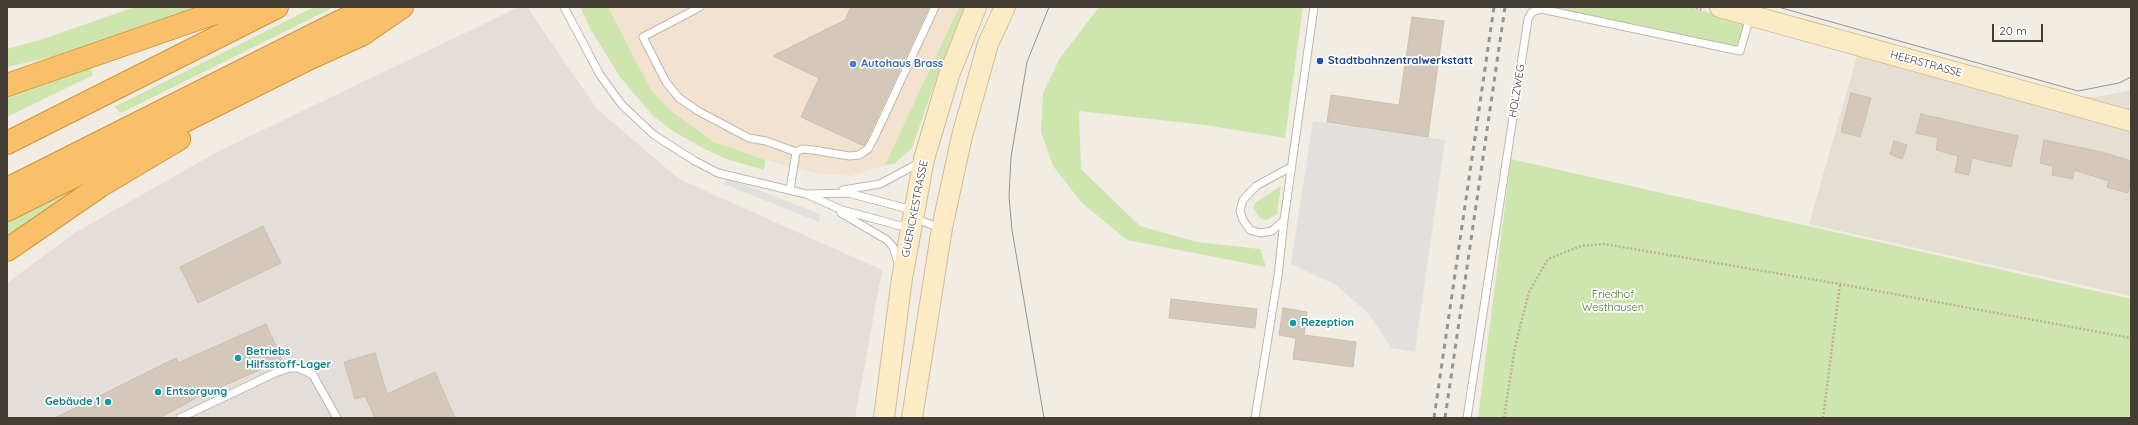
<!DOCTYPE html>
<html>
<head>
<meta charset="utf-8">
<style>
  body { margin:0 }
  #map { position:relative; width:2138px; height:425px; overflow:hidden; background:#f1ede5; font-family:Quicksand,sans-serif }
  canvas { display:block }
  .frame { position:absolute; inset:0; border:8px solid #433d35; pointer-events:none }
  .scale { position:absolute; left:1992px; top:24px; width:51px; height:18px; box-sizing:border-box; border:2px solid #433d35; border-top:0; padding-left:5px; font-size:12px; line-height:14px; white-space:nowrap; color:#433d35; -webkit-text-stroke:3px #fff; paint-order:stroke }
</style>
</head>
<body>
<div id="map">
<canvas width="2138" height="425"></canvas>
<div class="frame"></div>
<div class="scale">20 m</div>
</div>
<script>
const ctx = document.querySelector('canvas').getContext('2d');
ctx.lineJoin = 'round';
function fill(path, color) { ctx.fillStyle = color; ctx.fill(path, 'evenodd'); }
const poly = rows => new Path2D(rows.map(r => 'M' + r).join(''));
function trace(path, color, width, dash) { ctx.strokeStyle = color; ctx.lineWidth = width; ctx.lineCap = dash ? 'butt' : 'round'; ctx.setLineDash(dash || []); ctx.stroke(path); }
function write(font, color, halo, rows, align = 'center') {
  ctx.font = font + ' Quicksand,sans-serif'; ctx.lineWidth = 3.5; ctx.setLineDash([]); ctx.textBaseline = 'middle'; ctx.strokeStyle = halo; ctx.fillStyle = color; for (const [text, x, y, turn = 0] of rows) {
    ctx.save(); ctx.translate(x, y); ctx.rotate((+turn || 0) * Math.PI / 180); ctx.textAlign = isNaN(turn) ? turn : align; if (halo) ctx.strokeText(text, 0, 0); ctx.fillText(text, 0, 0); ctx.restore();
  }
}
const residential = poly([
  [1861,42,2081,97,2097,97,2131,90,2131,296,1809,224]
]);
const commercial = poly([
  [608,7,959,7,885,165,851,176,814,173,743,154,714,142,671,111,651,90]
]);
const industrial = poly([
  [519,7,527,7,597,109,679,179,882,270,855,418,7,418,7,283,76,232,219,151]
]);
const green = poly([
  [135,7,199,7,65,54,7,67,7,49,40,40],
  [314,7,334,7,121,113,114,107],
  [580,7,608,7,651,90,671,111,714,142,765,160,764,170,726,159,701,147,673,131,653,116,620,77,591,30],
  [959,7,969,7,938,74,912,148,894,164,885,165],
  [1099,7,1303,7,1285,138,1205,125,1079,111,1081,169,1140,226,1197,242,1260,249,1266,267,1127,240,1082,203,1053,166,1041,132,1043,93,1060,58],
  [1535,7,1687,7,1749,23,1740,51],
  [90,66,93,75,7,117,7,96],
  [130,154,7,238,7,214],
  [1511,159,2131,299,2131,418,1478,418],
  [1281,186,1277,214,1267,220,1261,219,1253,208,1256,202]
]);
const parking = poly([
  [1313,121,1445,140,1415,352,1391,348,1369,314,1336,285,1291,264],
  [727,178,820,214,819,222,724,184]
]);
const building = poly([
  [851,7,929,7,864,146,801,117,819,78,773,56,845,20,851,7],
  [1412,17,1444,21,1428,137,1327,122,1331,95,1399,105,1412,17],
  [1851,93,1871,98,1860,137,1841,132,1851,93],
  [1921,114,2018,136,2011,167,1972,158,1969,175,1955,172,1958,156,1936,150,1938,138,1916,133,1921,114],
  [2044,140,2102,152,2131,161,2131,181,2128,193,2107,187,2109,181,2074,170,2073,179,2052,175,2053,166,2040,163,2044,140],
  [1894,141,1907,145,1902,159,1890,154,1894,141],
  [263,226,281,263,198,303,180,267,263,226],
  [1171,299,1257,309,1255,328,1169,318,1171,299],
  [1283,308,1307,312,1304,335,1356,342,1353,367,1293,359,1296,338,1279,335,1283,308],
  [266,324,282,360,196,398,159,418,55,418,176,358,178,363,266,324],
  [375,353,387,394,435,372,455,418,375,418,365,396,355,399,344,362,375,353]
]);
const path = poly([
  [1692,7,1703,10],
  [1504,418,1515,347,1529,292,1548,259,1581,246,1604,244,1840,284,2131,338],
  [1823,418,1840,284]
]);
const lane = poly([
  [564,7,600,75,622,105,654,135,695,161,718,173,806,194,842,210,901,226,909,220],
  [700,7,643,37,666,82,679,98,698,111,749,138,766,141,796,152,802,149,813,150,849,156,859,155,868,149,874,138,935,7],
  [1291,167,1256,186,1243,200,1240,211,1243,220,1250,230,1260,233,1272,231,1284,220,1314,7],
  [790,190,796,152],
  [843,190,880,184,919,163],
  [808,194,848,193,905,208,913,218,941,228],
  [841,213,887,240,893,247,898,263],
  [180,418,275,373,290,368,299,368,313,375,337,418],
  [1255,418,1278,276,1284,220],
  [1467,418,1528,19,1532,12,1541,9,1740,51,1750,17]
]);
const secondary = poly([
  [1720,7,2131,121],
  [884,418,902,278,924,159,949,75,976,7],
  [912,418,942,228,962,136,988,44,1005,7]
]);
const highway = poly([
  [7,85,212,14,246,7],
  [7,143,277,7],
  [7,189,337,23,373,7],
  [7,210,308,59,363,34,402,7],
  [7,250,100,186,179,139]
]);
const tram = poly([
  [1778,7,2078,91,2119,83,2131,77],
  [1044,418,1012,230,1009,197,1011,157,1027,62,1049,7]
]);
const rail = poly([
  [1434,418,1494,7],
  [1445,418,1505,7]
]);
const markers = [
  [1320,61,4,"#1a4fb4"],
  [853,64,4,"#3f7fe0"],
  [1293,323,4,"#0f9aa8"],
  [238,358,4,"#0f9aa8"],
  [158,392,4,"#0f9aa8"],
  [108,402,4,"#0f9aa8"]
];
const transitNames = [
  ["Stadtbahnzentralwerkstatt",1328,61]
];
const shopNames = [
  ["Autohaus Brass",861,64]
];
const streetNames = [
  ["HEERSTRASSE",1926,64,15],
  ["HOLZWEG",1517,91,-81],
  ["GUERICKESTRASSE",915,209,-79]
];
const parkNames = [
  ["Friedhof",1613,295],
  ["Westhausen",1613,308]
];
const cultureNames = [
  ["Rezeption",1301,323],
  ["Betriebs",246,352],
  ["Hilfsstoff-Lager",246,365],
  ["Entsorgung",166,392],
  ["Gebäude 1",100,402,"right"]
];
fill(residential, '#e5ded3');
fill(commercial, '#f3e2d0');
fill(industrial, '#e4deda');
fill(green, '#cfe5ae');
fill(parking, '#e2e0dd');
fill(building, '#d3c8ba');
trace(building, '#cdbfae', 1);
trace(lane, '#bfb7ab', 9);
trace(secondary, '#d0bd96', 22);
trace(highway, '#d6933a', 24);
trace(path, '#beaf99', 2.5, [2, 2]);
trace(lane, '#fff', 7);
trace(secondary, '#fcebc4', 20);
trace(highway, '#f8c069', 22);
trace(tram, '#949494', 1);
trace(rail, '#949494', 3, [5, 5]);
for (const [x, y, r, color] of markers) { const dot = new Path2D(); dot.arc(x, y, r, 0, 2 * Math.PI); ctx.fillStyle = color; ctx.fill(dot); trace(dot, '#fff', 1.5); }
write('bold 11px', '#164399', '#fff', transitNames, 'left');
write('bold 11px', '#366cbe', '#fff', shopNames, 'left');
write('11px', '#433d35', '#fff', streetNames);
write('11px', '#4a722b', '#fff', parkNames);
write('bold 11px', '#0d838f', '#fff', cultureNames, 'left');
</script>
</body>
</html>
